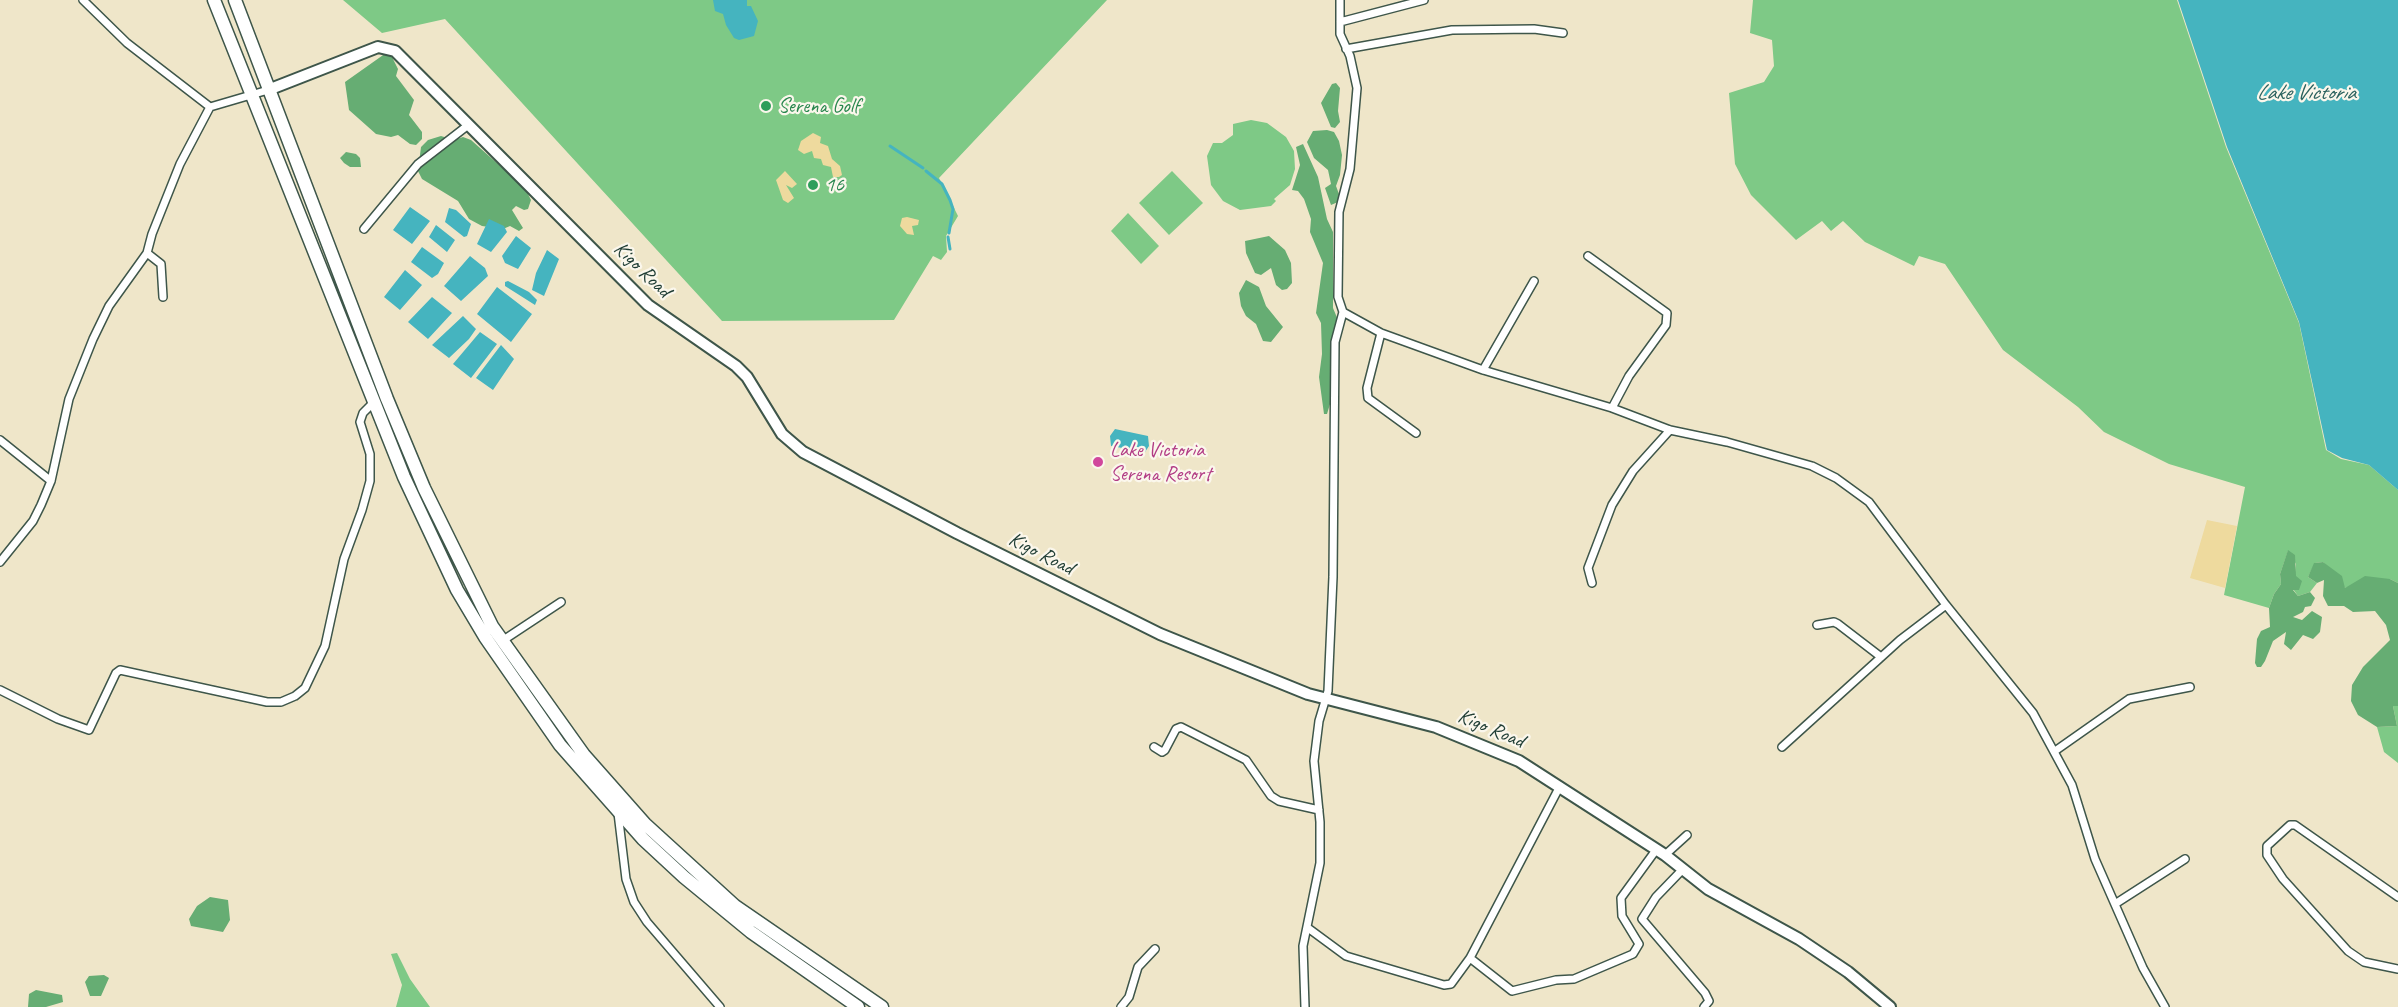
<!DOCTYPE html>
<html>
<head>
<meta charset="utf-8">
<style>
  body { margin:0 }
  canvas { display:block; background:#efe6c9 }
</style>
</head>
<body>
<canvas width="2398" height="1007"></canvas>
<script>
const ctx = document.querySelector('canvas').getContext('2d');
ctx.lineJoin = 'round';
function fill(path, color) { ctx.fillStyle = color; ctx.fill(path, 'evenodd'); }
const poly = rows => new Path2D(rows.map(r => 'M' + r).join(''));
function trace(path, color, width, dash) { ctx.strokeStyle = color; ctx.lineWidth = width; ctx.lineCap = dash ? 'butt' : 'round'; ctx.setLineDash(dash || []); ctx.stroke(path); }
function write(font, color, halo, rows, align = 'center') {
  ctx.font = font + ' Caveat,sans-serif'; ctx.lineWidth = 4.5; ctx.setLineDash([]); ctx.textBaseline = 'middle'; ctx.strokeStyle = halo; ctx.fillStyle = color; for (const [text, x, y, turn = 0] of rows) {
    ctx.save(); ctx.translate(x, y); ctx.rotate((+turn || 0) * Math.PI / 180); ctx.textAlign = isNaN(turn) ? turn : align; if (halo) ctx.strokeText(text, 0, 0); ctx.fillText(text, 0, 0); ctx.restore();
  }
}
const green = poly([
  [343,0,1107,0,939,178,958,216,946,236,947,252,941,260,933,256,894,320,722,321,445,19,382,33],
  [1753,0,2177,0,2226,147,2299,323,2326,450,2341,459,2369,465,2398,490,2398,583,2390,579,2345,588,2323,562,2315,563,2308,577,2317,583,2310,592,2298,596,2293,589,2296,564,2288,551,2280,574,2281,584,2274,594,2269,608,2224,595,2245,487,2169,464,2104,432,2078,407,2003,350,1945,264,1919,256,1914,266,1865,242,1843,221,1831,231,1822,221,1796,240,1751,195,1735,164,1729,93,1764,82,1774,66,1772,40,1750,33],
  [1251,120,1267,123,1286,137,1294,151,1295,169,1290,185,1274,199,1276,201,1271,206,1240,210,1223,201,1211,185,1207,156,1213,143,1222,143,1233,135,1233,124],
  [1172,171,1203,203,1169,235,1139,203],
  [1128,213,1159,246,1141,264,1111,231],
  [2393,706,2398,706,2398,763,2384,752,2377,727,2397,726],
  [397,953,410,979,430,1007,396,1007,402,985,391,954]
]);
const forest = poly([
  [386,53,392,57,398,69,396,76,414,100,409,115,422,132,422,139,416,145,410,144,398,135,391,137,376,134,349,110,345,82],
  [1336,83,1340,88,1338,111,1340,122,1335,128,1331,127,1321,103,1332,84],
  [1327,130,1334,132,1339,141,1342,155,1340,175,1336,186,1339,194,1338,202,1331,205,1325,188,1331,184,1328,170,1314,158,1307,142,1313,131],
  [441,136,454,140,463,137,471,140,525,188,531,200,528,209,524,210,516,206,512,210,523,228,519,231,510,226,503,229,482,226,469,219,458,201,422,179,418,171,421,147,428,140],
  [1303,144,1318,177,1327,219,1333,232,1333,308,1338,320,1333,394,1327,414,1324,414,1319,377,1322,354,1321,323,1316,313,1323,263,1310,232,1311,219,1304,199,1298,191,1292,190,1300,165,1296,147],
  [346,152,356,154,360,158,361,167,350,167,344,163,340,158],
  [1269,236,1285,250,1291,263,1292,283,1287,289,1282,290,1276,285,1271,268,1261,275,1255,273,1246,253,1245,241],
  [1246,280,1259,287,1266,306,1283,327,1271,342,1263,341,1256,324,1246,316,1241,306,1239,293],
  [2288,550,2295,555,2296,576,2302,581,2299,590,2293,590,2298,596,2310,592,2315,598,2311,606,2305,607,2303,612,2293,617,2302,620,2312,611,2322,617,2320,632,2313,639,2303,635,2291,650,2284,644,2286,632,2273,641,2265,661,2261,667,2257,667,2255,663,2257,639,2261,631,2270,627,2269,608,2274,594,2281,584,2280,574],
  [2323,562,2342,576,2345,588,2365,576,2390,579,2398,583,2398,706,2393,706,2397,726,2377,727,2358,715,2351,701,2352,685,2363,667,2390,640,2386,625,2375,611,2353,612,2344,606,2328,606,2323,596,2324,580,2317,583,2308,577,2314,563],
  [210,897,228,900,230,920,223,932,191,926,189,919,197,906],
  [104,975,109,978,101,996,90,996,85,982,89,976],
  [36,990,62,995,63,1002,46,1007,28,1007,29,994]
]);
const sand = poly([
  [813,133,821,137,820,143,828,146,832,159,840,166,842,175,839,177,833,177,831,167,823,165,821,159,814,158,812,151,804,154,798,150,801,141],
  [785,171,797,184,792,188,786,185,794,198,788,203,783,200,776,180],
  [907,217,919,220,918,225,912,226,914,235,907,234,900,226,902,218],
  [2207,520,2237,526,2225,588,2190,578]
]);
const water = poly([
  [713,0,747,0,747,6,751,6,758,21,754,36,739,40,734,38,726,25,723,14,715,11],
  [2178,0,2398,0,2398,490,2369,465,2342,458,2327,450,2299,322,2227,147],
  [410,207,430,221,412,244,393,230],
  [449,208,456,210,471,224,467,236,464,237,445,222],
  [489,219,504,226,507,232,491,252,477,244],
  [436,225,455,240,447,252,429,237],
  [516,236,531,248,518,269,505,263,502,256],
  [422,247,444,263,438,274,432,278,411,262],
  [547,250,559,259,544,296,532,290,536,273],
  [470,256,485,268,488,276,461,301,444,286],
  [405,270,422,285,400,310,384,297],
  [508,281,529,292,537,300,535,305,505,286,505,282],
  [497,287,532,314,511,342,477,314],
  [432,297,452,313,428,339,408,322],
  [463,316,476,329,469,339,449,358,432,345],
  [480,332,497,344,471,378,453,364],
  [501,345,514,359,493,390,476,378],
  [1115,429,1148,436,1149,446,1145,452,1111,446,1110,436]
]);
const stream = poly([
  [890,146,923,168],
  [926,171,942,184,950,200,953,209,949,233],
  [948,237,950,249]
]);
const street = poly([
  [83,0,127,43,210,107],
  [1340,0,1340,34,1350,56,1357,88,1350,169,1339,212,1338,297,1343,312,1381,333,1483,370,1612,408,1670,430,1727,442,1812,466,1836,478,1869,502,1946,605,2033,713,2072,785,2095,859,2143,968,2165,1007],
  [1340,22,1424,0],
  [1346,49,1452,30,1534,29,1563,33],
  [364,229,418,164,467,126],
  [147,253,161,264,163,297],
  [1588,256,1667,313,1666,325,1629,376,1612,408],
  [1381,333,1367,388,1368,398,1416,433],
  [1483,370,1534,281],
  [0,440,51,481],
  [0,562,33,521,41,505,51,481,69,399,93,339,109,306,147,253,152,234,180,164,210,107,268,90],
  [1592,583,1588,568,1612,505,1633,471,1670,430],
  [1817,625,1834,622,1838,624,1881,657],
  [502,641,561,602],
  [0,690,58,719,89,730,116,673,120,670,267,702,281,702,295,696,305,688,325,646,344,559,362,510,370,481,370,454,360,422,363,413,374,402],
  [1154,747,1162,752,1165,750,1176,729,1181,727,1246,760,1271,796,1279,801,1319,810],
  [1782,747,1900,640,1946,605],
  [2055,751,2129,699,2190,687],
  [618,813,626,879,634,902,647,922,720,1007],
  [1665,855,1687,835],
  [1683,869,1656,897,1642,919,1705,993,1709,1001,1704,1007],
  [2398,897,2295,825,2290,825,2267,846,2267,855,2283,879,2348,951,2364,962,2398,969],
  [2115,904,2185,859],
  [1308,928,1346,956,1444,985,1451,984,1470,958,1560,786],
  [1470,958,1512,991,1556,980,1574,979,1633,954,1639,944,1622,916,1621,898,1656,850],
  [1121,1007,1129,997,1138,967,1155,949],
  [1305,1007,1303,946,1320,863,1320,822,1314,761,1319,721,1328,691,1333,577,1335,342,1343,312]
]);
const secondary = poly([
  [268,90,378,47,395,51,648,305,736,366,747,377,782,434,803,452,957,533,1160,634,1308,694,1436,727,1519,761,1665,855,1708,889,1799,939,1848,972,1890,1007]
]);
const highway = poly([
  [214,0,404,477,457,590,485,637,560,745,643,839,684,877,751,932,858,1007],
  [235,0,387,399,424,488,492,626,584,755,645,824,735,906,882,1007]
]);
const markers = [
  [766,106,6,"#2e9e5b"],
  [813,185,6,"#2e9e5b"],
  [1098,462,6,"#d1479c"]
];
const leisureNames = [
  ["Serena Golf",778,106],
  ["16",825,185]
];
const streetNames = [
  ["Kigo Road",642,270,44],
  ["Kigo Road",1041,554,27],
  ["Kigo Road",1491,729,23]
];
const hotelNames = [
  ["Lake Victoria",1110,450],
  ["Serena Resort",1110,474]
];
const waterNames = [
  ["Lake Victoria",2306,93]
];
fill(green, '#7ec986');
fill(forest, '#66ad73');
fill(sand, '#eeda9e');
fill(water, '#45b4bf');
trace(stream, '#45b4bf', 3);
trace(street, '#3e564a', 10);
trace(secondary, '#3e564a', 14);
trace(highway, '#3e564a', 15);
trace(street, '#fff', 7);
trace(secondary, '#fff', 10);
trace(highway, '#fff', 12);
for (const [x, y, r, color] of markers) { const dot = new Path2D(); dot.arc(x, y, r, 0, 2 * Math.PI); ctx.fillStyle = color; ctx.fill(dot); trace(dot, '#fbf7ec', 2); }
write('21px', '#27864d', '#fbf7ec', leisureNames, 'left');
write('21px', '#1f3d34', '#fbf7ec', streetNames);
write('21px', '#b23c85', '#fbf7ec', hotelNames, 'left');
write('italic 22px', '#2a615e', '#fbf7ec', waterNames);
</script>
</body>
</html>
